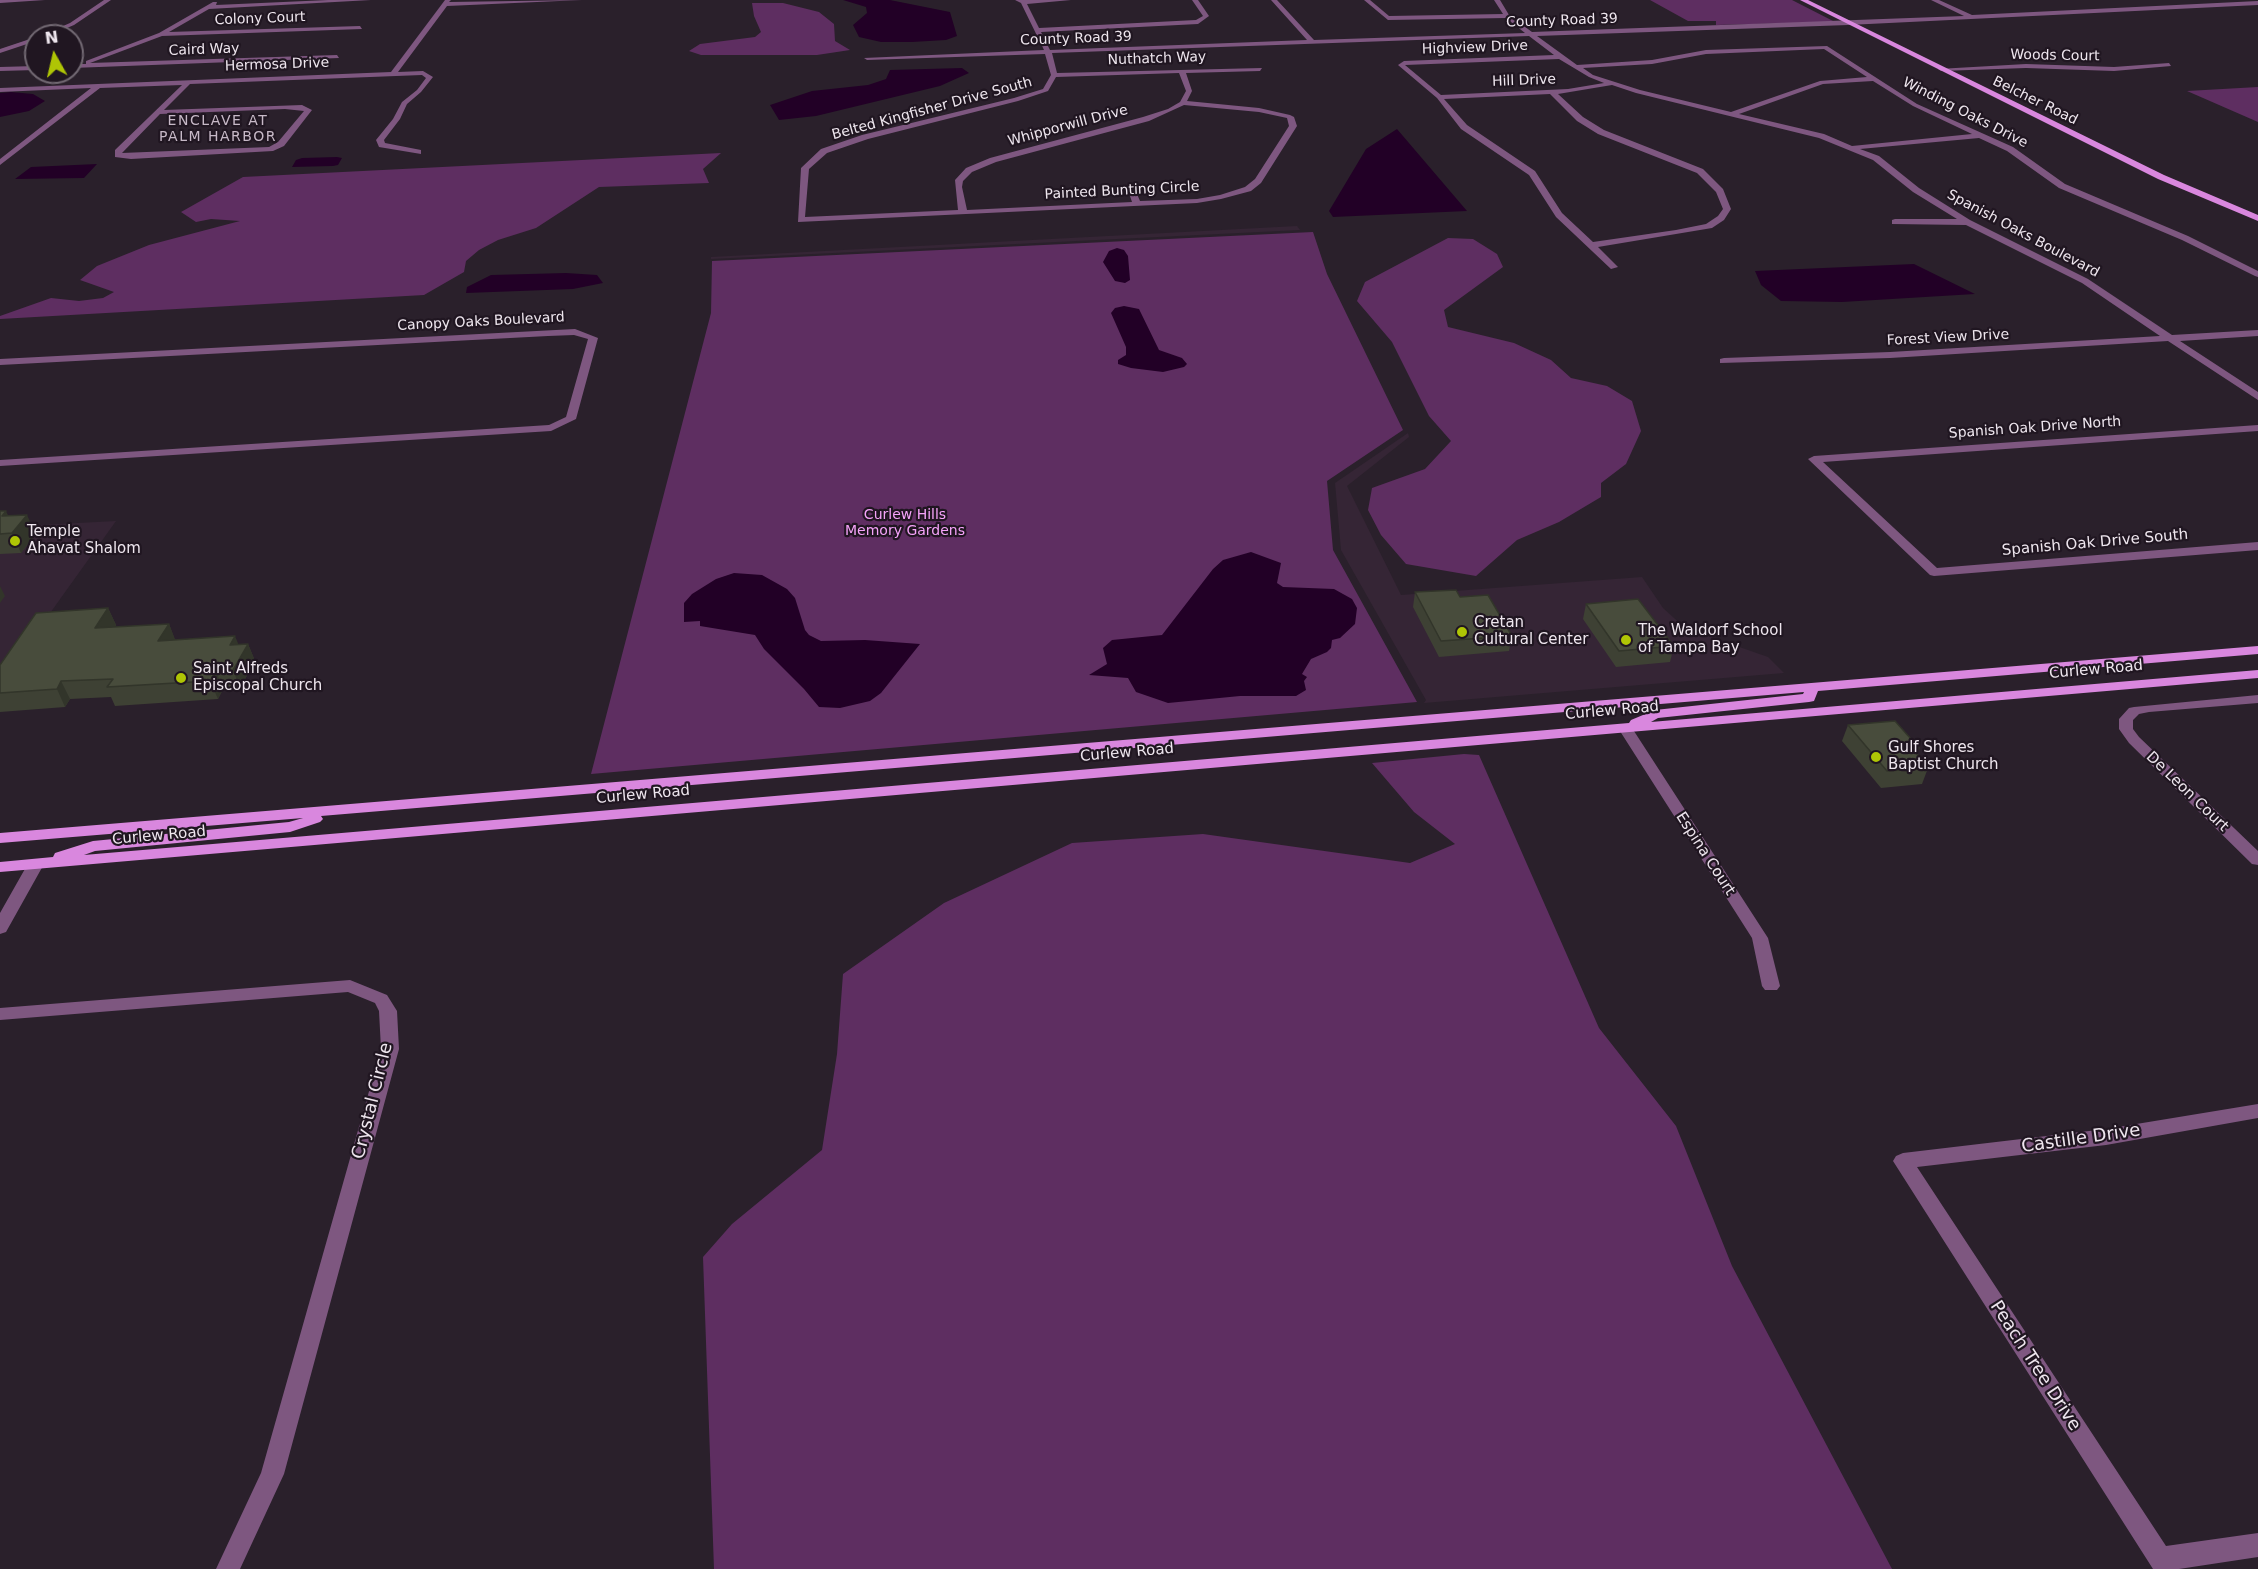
<!DOCTYPE html>
<html>
<head>
<meta charset="utf-8">
<style>
  body { margin:0 }
  #map { position:relative; width:2258px; height:1569px; overflow:hidden; background:#2a202b; font-family:"DejaVu Sans",sans-serif }
  canvas { display:block }
  .north { position:absolute; left:24px; top:24px; width:60px; height:60px; box-sizing:border-box; background:#201621; border:2px solid #726973; border-radius:50%; rotate:352deg; font-size:16px; font-weight:700; line-height:24px; text-align:center; color:#eee6ee }
  .north::after { content:''; display:block; margin:auto; width:21px; height:27px; background:#afc505; clip-path:polygon(50% 0,100% 100%,50% 72%,0 100%) }
</style>
</head>
<body>
<div id="map">
<canvas width="2258" height="1569"></canvas>
<div class="north">N</div>
</div>
<script>
const ctx = document.querySelector('canvas').getContext('2d');
ctx.lineJoin = 'round';
function fill(path, color) { ctx.fillStyle = color; ctx.fill(path, 'evenodd'); }
const poly = rows => new Path2D(rows.map(r => 'M' + r).join(''));
function trace(path, color, width, dash) { ctx.strokeStyle = color; ctx.lineWidth = width; ctx.lineCap = dash ? 'butt' : 'round'; ctx.setLineDash(dash || []); ctx.stroke(path); }
function write(font, color, halo, rows, align = 'center') {
  ctx.font = font + ' "DejaVu Sans",sans-serif'; ctx.lineWidth = 4.5; ctx.setLineDash([]); ctx.textBaseline = 'middle'; ctx.strokeStyle = halo; ctx.fillStyle = color; for (const [text, x, y, turn = 0] of rows) {
    ctx.save(); ctx.translate(x, y); ctx.rotate((+turn || 0) * Math.PI / 180); ctx.textAlign = isNaN(turn) ? turn : align; if (halo) ctx.strokeText(text, 0, 0); ctx.fillText(text, 0, 0); ctx.restore();
  }
}
const built = poly([
  [1297,226,1300,230,711,259,711,257],
  [1408,433,1409,437,1347,486,1401,595,1642,577,1663,608,1685,628,1768,657,1784,673,1424,703,1426,700,1341,550,1335,483],
  [116,521,0,683,0,527]
]);
const green = poly([
  [1650,0,1792,0,1835,22,1713,25,1705,25,1716,25,1716,21,1688,21],
  [752,3,783,3,819,12,834,24,835,41,850,50,817,55,701,55,689,51,700,44,755,37,761,32,754,16],
  [2258,87,2258,122,2187,91],
  [721,153,703,169,709,183,599,187,536,228,498,240,479,250,466,261,464,272,424,295,0,319,0,316,51,298,79,301,103,298,114,292,80,280,97,266,149,245,240,221,211,219,196,222,181,212,243,177],
  [1313,232,1327,274,1403,430,1327,481,1333,550,1417,702,591,774,711,313,712,261],
  [1448,238,1473,239,1497,254,1503,267,1444,310,1448,327,1514,343,1551,360,1571,378,1607,386,1632,401,1641,431,1626,464,1601,483,1601,497,1559,522,1517,540,1476,576,1406,564,1381,535,1368,510,1372,488,1425,469,1451,441,1429,416,1392,342,1357,301,1365,282],
  [1464,754,1479,755,1599,1028,1676,1126,1732,1266,1892,1569,714,1569,703,1257,732,1224,822,1150,837,1054,843,974,944,903,1072,843,1203,834,1410,863,1455,844,1414,812,1372,763]
]);
const water = poly([
  [843,0,890,0,950,12,957,36,946,40,912,42,881,42,859,37,853,25,867,13,866,7],
  [962,68,969,73,940,86,816,116,779,120,770,105,812,91,868,85,886,79,890,70],
  [11,92,33,94,45,101,29,111,0,117,0,93],
  [1397,129,1467,211,1333,217,1329,211,1366,149],
  [302,158,337,157,342,158,338,165,333,166,292,167,296,160],
  [97,164,84,178,15,179,31,167],
  [1117,248,1124,250,1128,256,1130,280,1125,283,1115,281,1103,262,1109,251],
  [1914,264,1975,294,1842,302,1781,301,1761,285,1755,271],
  [566,273,597,275,603,283,573,289,466,293,467,287,491,275],
  [1124,306,1139,309,1159,350,1182,358,1187,364,1184,367,1163,372,1131,368,1118,364,1118,360,1126,355,1126,347,1111,313,1115,308],
  [1251,552,1281,563,1277,583,1283,587,1334,589,1352,599,1357,608,1355,624,1340,638,1332,640,1331,648,1327,652,1311,659,1302,674,1307,677,1304,681,1306,690,1296,696,1240,696,1168,703,1136,692,1128,678,1089,675,1107,664,1103,648,1112,640,1162,635,1213,569,1223,560],
  [734,573,762,575,787,589,795,598,805,630,809,635,821,641,865,640,920,644,881,693,870,701,840,708,819,707,804,689,764,649,755,635,700,626,700,621,684,622,684,603,692,594,716,579]
]);
const minor = poly([
  [0,0,45,0,0,3,0,0],
  [104,0,111,0,74,25,48,36,40,36,70,23,104,0],
  [328,0,371,0,209,9,169,32,360,26,362,29,162,36,90,63,337,55,339,58,72,68,72,64,86,64,86,61,159,33,213,2,217,2,216,5,328,0],
  [445,0,451,0,449,2,582,0,447,6,398,72,423,71,433,77,421,92,407,104,400,119,384,140,385,143,421,150,421,154,379,147,376,140,393,119,402,102,417,90,426,78,422,75,190,84,164,110,302,105,312,110,284,146,273,151,131,159,115,157,115,150,182,85,100,88,0,165,0,159,91,88,0,92,0,88,391,72,445,0],
  [285,109,304,111,278,142,269,147,122,153,160,114,285,109],
  [1015,0,1071,0,1027,4,1039,28,1196,20,1203,16,1192,0,1198,0,1209,16,1198,24,1041,32,1050,50,1307,40,1271,0,1277,0,1314,40,1525,33,1506,18,1388,20,1364,0,1370,0,1389,16,1503,14,1494,0,1500,0,1509,15,1532,32,1964,16,1931,0,1939,0,1972,15,2258,1,2258,5,1848,25,1537,36,1577,65,1652,60,1706,50,1827,46,1917,104,2013,147,2065,184,2188,236,2258,271,2258,277,2255,276,2182,240,2059,188,2007,151,1979,138,1860,149,1879,156,1919,188,1970,220,2088,279,2172,335,2258,330,2258,336,2180,341,2258,392,2258,400,2168,341,1890,358,1720,363,1720,359,1724,358,1890,352,2160,336,2082,283,1966,225,1892,224,1892,220,1895,219,1957,219,1913,192,1873,160,1819,138,1636,93,1612,85,1558,94,1583,117,1604,130,1703,169,1723,189,1731,209,1724,220,1712,228,1598,247,1618,267,1611,269,1556,217,1529,175,1461,129,1437,98,1398,65,1404,61,1554,55,1529,36,1052,53,1057,73,1262,68,1260,71,1186,73,1192,91,1187,101,1259,108,1290,115,1294,117,1297,126,1261,183,1251,191,1221,199,1197,203,798,222,801,168,821,149,862,135,1014,98,1043,89,1051,75,1045,54,867,60,864,58,1044,50,1021,3,1015,0],
  [1824,49,1867,77,1820,81,1731,112,1640,90,1593,75,1583,68,1652,64,1706,54,1824,49],
  [1559,59,1589,77,1604,83,1568,89,1441,95,1405,65,1559,59],
  [1179,73,1186,91,1180,102,1168,109,1143,117,990,158,966,168,955,180,958,210,805,217,809,169,827,153,868,139,1018,101,1048,91,1056,77,1179,73],
  [1873,81,1913,106,1972,134,1852,146,1824,134,1739,114,1823,84,1873,81],
  [1550,94,1577,121,1598,134,1697,173,1716,192,1723,209,1718,216,1706,224,1676,230,1593,242,1562,213,1535,171,1467,125,1444,99,1550,94],
  [1184,105,1259,112,1287,118,1289,126,1255,179,1245,187,1220,195,1197,199,1140,201,1137,194,1146,187,1142,185,1129,193,1132,202,967,210,962,187,963,181,972,172,996,162,1149,121,1184,105],
  [36,37,36,41,0,53,0,49,36,37],
  [2169,63,2171,66,2114,71,2026,68,1941,71,1938,69,2026,64,2114,67,2169,63],
  [36,66,36,70,0,71,0,67,36,66],
  [575,329,598,338,576,419,551,431,0,466,0,460,549,425,566,417,588,339,574,335,548,336,0,365,0,359,575,329],
  [2258,425,2258,431,1823,462,1937,568,2258,542,2258,550,1934,576,1930,575,1808,459,1814,456,2258,425],
  [2258,695,2258,703,2149,712,2139,714,2133,720,2133,729,2139,737,2258,851,2258,865,2252,864,2129,743,2119,729,2119,719,2129,708,2134,707,2258,695],
  [1625,724,1632,728,1768,938,1780,986,1777,990,1765,990,1762,986,1752,938,1618,728,1625,724],
  [36,859,44,864,6,932,0,934,0,913,30,860,36,859],
  [350,980,387,995,397,1011,399,1049,284,1474,240,1569,216,1569,261,1473,381,1049,379,1011,375,1003,348,992,0,1020,0,1008,350,980],
  [2258,1104,2258,1118,2106,1145,1917,1167,2166,1546,2258,1533,2258,1557,2179,1569,2153,1569,1893,1161,1896,1156,1903,1153,2106,1129,2258,1104]
]);
const major = poly([
  [1800,0,1808,0,2164,175,2258,215,2258,221,2158,179,1800,0],
  [2258,646,2258,654,1818,691,1814,701,1809,702,1658,718,1651,722,2258,670,2258,678,0,872,0,862,53,857,55,853,93,841,289,822,303,818,0,843,0,833,2258,646],
  [1804,692,1803,694,1655,710,1631,720,1629,723,84,855,95,851,290,832,320,822,323,819,321,816,1804,692]
]);
const wall = poly([
  [0,511,36,534,21,553,0,554],
  [1415,592,1460,597,1512,636,1509,651,1439,657,1413,607],
  [1586,604,1674,646,1670,662,1616,667,1583,619],
  [108,608,116,625,115,627,169,624,175,640,239,644,248,644,255,661,240,688,223,689,218,699,115,706,111,697,70,699,65,707,0,712,0,665],
  [1848,725,1919,748,1917,754,1928,768,1922,784,1881,788,1842,741]
]);
const shadedWall = poly([
  [6,511,15,530,27,515,36,534,21,553,12,533,2,516],
  [0,586,5,596,0,603],
  [108,608,116,625,104,646,95,628],
  [169,624,176,642,158,641],
  [235,636,242,653,248,644,255,661,240,688,233,670,230,645],
  [216,671,223,689,218,699,210,681],
  [61,681,70,699,65,707,57,689]
]);
const building = poly([
  [0,511,6,511,2,516,27,515,12,533,0,534,0,511],
  [1456,590,1460,597,1488,595,1512,636,1441,641,1415,592,1456,590],
  [1638,599,1674,646,1619,651,1586,604,1638,599],
  [108,608,95,628,169,624,158,641,235,636,230,645,248,644,233,670,216,671,210,681,107,687,113,679,61,681,57,689,0,693,0,665,36,613,108,608],
  [1895,721,1919,748,1912,748,1928,768,1887,771,1848,725,1895,721]
]);
const markers = [
  [15,541,6,"#afc505"],
  [1462,632,6,"#afc505"],
  [1626,640,6,"#afc505"],
  [181,678,6,"#afc505"],
  [1876,757,6,"#afc505"]
];
const farStreetnames = [
  ["Colony Court",260,19,-2],
  ["County Road 39",1562,21,-2],
  ["County Road 39",1076,39,-2],
  ["Highview Drive",1475,48,-2],
  ["Caird Way",204,50,-2],
  ["Woods Court",2055,56,1],
  ["Nuthatch Way",1157,59,-2],
  ["Hermosa Drive",277,65,-2],
  ["Hill Drive",1524,81,-2],
  ["Belcher Road",2035,101,26],
  ["Belted Kingfisher Drive South",932,109,-15],
  ["Winding Oaks Drive",1965,113,27],
  ["Whipporwill Drive",1068,126,-15],
  ["Painted Bunting Circle",1122,191,-3],
  ["Spanish Oaks Boulevard",2023,234,28],
  ["Canopy Oaks Boulevard",481,322,-3],
  ["Forest View Drive",1948,338,-3],
  ["Spanish Oak Drive North",2035,428,-4]
];
const farNeighbourhoodnames = [
  ["ENCLAVE AT",218,121],
  ["PALM HARBOR",218,137]
];
const farParknames = [
  ["Curlew Hills",905,515],
  ["Memory Gardens",905,531]
];
const poiNames = [
  ["Temple",27,532],
  ["Ahavat Shalom",27,549],
  ["Cretan",1474,623],
  ["Cultural Center",1474,640],
  ["The Waldorf School",1638,631],
  ["of Tampa Bay",1638,648],
  ["Saint Alfreds",193,669],
  ["Episcopal Church",193,686],
  ["Gulf Shores",1888,748],
  ["Baptist Church",1888,765]
];
const streetNames = [
  ["Spanish Oak Drive South",2095,543,-5],
  ["Curlew Road",2096,670,-5],
  ["Curlew Road",1612,711,-5],
  ["Curlew Road",1127,753,-5],
  ["De Leon Court",2187,792,44],
  ["Curlew Road",643,795,-5],
  ["Curlew Road",159,836,-5],
  ["Espina Court",1705,854,57]
];
const nearStreetnames = [
  ["Crystal Circle",373,1101,-76],
  ["Castille Drive",2081,1139,-8],
  ["Peach Tree Drive",2035,1366,57]
];
fill(built, '#352535');
fill(green, '#5e2e61');
fill(water, '#220026');
fill(minor, '#7e5780');
fill(major, '#d987de');
fill(wall, '#3e4134');
fill(shadedWall, '#32352a');
fill(building, '#484c3c');
trace(building, '#32352a', 1.5);
for (const [x, y, r, color] of markers) { const dot = new Path2D(); dot.arc(x, y, r, 0, 2 * Math.PI); ctx.fillStyle = color; ctx.fill(dot); trace(dot, '#201621', 2); }
write('14px', '#eee6ee', '#201621', farStreetnames);
ctx.letterSpacing = '1.5px';
write('14px', '#c7b9c7', '#201621', farNeighbourhoodnames);
ctx.letterSpacing = '0px';
write('14px', '#f5a3f9', '#201621', farParknames);
write('15px', '#eee6ee', '#201621', poiNames, 'left');
write('15px', '#eee6ee', '#201621', streetNames);
write('18px', '#eee6ee', '#201621', nearStreetnames);
</script>
</body>
</html>
